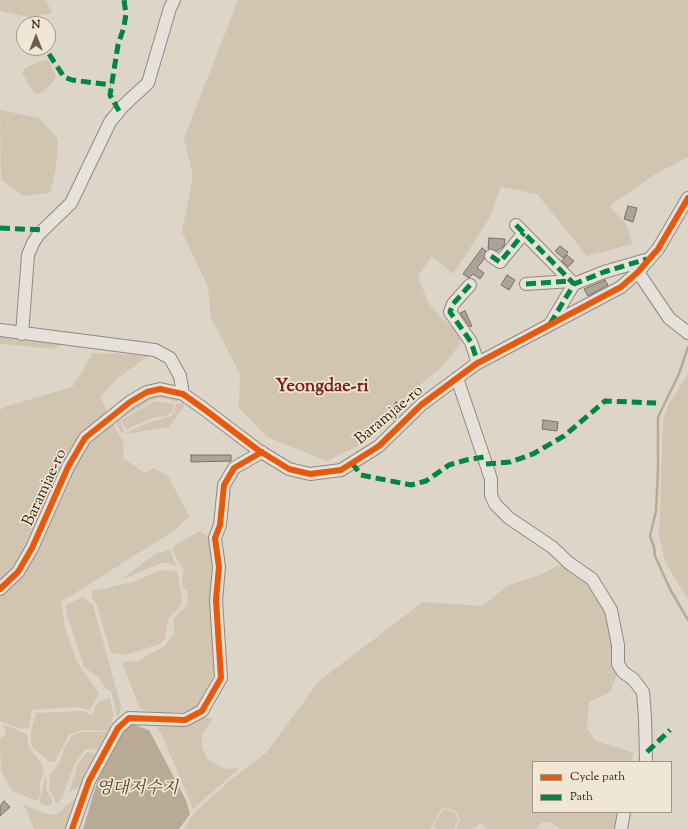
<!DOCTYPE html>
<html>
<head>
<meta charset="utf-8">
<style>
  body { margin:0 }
  #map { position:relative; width:688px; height:829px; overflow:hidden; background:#ddd5c8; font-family:"Sorts Mill Goudy",serif }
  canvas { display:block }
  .legend { position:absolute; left:532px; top:761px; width:140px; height:52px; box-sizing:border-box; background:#efe6d5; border:1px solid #a49583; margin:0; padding:5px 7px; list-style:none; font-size:12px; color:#331c07 }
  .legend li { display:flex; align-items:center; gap:8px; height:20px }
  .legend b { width:20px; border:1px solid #a49583 }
  .north { position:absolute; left:16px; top:16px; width:40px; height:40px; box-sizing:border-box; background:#efe6d5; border:1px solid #a49583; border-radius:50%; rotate:0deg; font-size:11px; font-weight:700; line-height:16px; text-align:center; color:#331c07 }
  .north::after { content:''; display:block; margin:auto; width:14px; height:18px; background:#6e5d4b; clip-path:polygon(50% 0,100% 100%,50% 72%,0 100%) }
</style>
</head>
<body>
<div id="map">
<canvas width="688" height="829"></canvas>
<ul class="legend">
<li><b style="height:5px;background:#e8590c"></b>Cycle path</li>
<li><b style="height:5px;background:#00873e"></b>Path</li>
</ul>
<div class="north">N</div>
</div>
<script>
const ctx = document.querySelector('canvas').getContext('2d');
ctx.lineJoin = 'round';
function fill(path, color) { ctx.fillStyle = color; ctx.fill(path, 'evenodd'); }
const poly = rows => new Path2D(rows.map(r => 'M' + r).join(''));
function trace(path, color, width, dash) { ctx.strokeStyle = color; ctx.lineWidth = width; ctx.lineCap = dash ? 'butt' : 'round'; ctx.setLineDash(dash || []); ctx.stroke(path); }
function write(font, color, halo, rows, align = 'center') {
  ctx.font = font + ' "Sorts Mill Goudy","Noto Serif KR",serif'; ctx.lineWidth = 3.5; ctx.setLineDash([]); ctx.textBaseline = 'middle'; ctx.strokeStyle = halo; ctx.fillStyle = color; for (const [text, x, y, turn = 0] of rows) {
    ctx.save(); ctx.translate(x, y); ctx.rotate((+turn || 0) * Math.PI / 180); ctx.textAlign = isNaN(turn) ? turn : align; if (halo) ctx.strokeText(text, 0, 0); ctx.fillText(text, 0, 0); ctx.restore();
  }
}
const green = poly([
  [0,0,46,0,52,13,29,17,0,11],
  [238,0,688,0,688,157,655,174,610,206,627,226,632,244,587,256,537,194,501,187,489,219,453,274,432,256,418,276,429,305,463,339,446,363,405,398,358,446,327,461,267,437,239,408,240,374,211,318,208,287,182,232,193,176,184,138],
  [43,60,49,60,56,76,54,81,44,91,35,95,22,73,25,68],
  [0,110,39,118,58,139,56,168,50,193,23,196,1,180],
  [0,337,53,343,62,344,53,349,4,344,0,345],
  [92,353,150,355,118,378,100,397,124,444,123,458,145,473,154,468,168,476,189,516,175,530,61,602,65,628,77,662,99,693,90,710,77,707,32,710,29,728,21,729,0,721,0,410,4,407,72,387,82,372],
  [688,374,688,599,665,562,659,536,663,420,668,405],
  [166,395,181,402,159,398,152,400,120,419,124,432,121,433,115,420,146,398],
  [155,401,174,404,173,411,169,415,152,418,126,430,121,420],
  [184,403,184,406,169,427,125,434,142,425,171,416,174,413,176,404],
  [200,531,209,537,215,569,211,612,217,667,198,705,190,711,164,713,144,711,139,707,122,662,138,661,165,646,174,632,174,618,188,604,187,590,182,588,183,569,173,552,174,546],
  [170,550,177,567,168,563,162,563,120,580,157,553],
  [561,564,589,585,607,617,618,672,610,692,589,702,587,728,596,741,634,753,631,762,533,762,533,812,617,812,614,829,560,829,551,822,541,823,536,829,487,829,482,823,472,829,456,829,460,819,456,811,442,808,430,829,184,829,194,813,234,777,266,753,319,681,423,602,483,606,507,586,540,575],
  [162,570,177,571,182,598,181,605,168,619,165,639,160,644,125,655,111,653,97,605,92,597,92,591,133,582],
  [83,597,93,605,121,706,118,719,111,692,105,688,98,677,84,667,68,618,65,605],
  [110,698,113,715,110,731,82,730,69,734,55,762,50,762,33,748,31,743,31,731,36,713,82,711,92,715,95,706,100,701],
  [200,718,213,718,202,735,202,747,208,760,226,769,240,768,193,809,162,735,157,728],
  [3,724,27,734,29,747,41,763,44,771,40,782,40,796,37,801,12,791,1,770,0,739,6,734],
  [80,732,108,732,105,745,101,750,86,749,75,763,63,795,58,803,56,803,49,789,50,775,59,763,64,748,72,736],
  [87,752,96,753,82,786,69,792,78,764],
  [45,777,47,782,46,789,52,800,52,804,48,806,39,803],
  [80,794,68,829,34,829,24,805,47,814,56,815],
  [443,810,454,812,458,819,454,829,436,829,434,824]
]);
const water = poly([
  [132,724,149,730,186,800,190,814,179,829,83,829,98,779,122,732]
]);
const stream = poly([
  [688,347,679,374,658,417,658,471,656,511,650,536,654,547,655,556,670,589,688,620]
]);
const building = poly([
  [628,206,637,208,633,222,624,219,628,206],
  [489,238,505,239,504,246,497,251,488,249,489,238],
  [560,246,568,252,563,258,555,251,560,246],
  [482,248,486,251,484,259,477,268,484,273,480,279,473,274,469,278,463,274,482,248],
  [567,255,574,261,568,267,562,261,567,255],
  [507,275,515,280,509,290,501,285,507,275],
  [605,280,608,285,588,296,584,289,605,280],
  [465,311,472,326,470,327,460,313,465,311],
  [396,402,403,407,394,420,387,415,396,402],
  [543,420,558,422,557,431,542,429,543,420],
  [191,455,231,455,231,461,191,462,191,455],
  [4,801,10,807,0,816,0,806,4,801]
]);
const minor = poly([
  [516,225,574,284],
  [491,256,500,262,524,233],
  [638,272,669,318,688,333],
  [526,284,571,281],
  [470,285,453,304,450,312,471,342,478,363],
  [550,324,574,284,604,272,649,259],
  [0,330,155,350,170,358,180,376,183,394],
  [22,334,28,255,33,243,39,234,71,203,110,122,123,106,148,83,170,8,174,0],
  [457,378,486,464,491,479,491,495,495,504,509,518,552,547,569,563,592,579,611,610,618,645,618,664,623,672,633,679,643,692,645,717,646,762],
  [0,589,18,572,32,548,68,467,85,438,130,402,147,392,160,389,183,394,204,409,258,450,289,469,310,474,341,470,379,446,421,405,476,364,621,287,638,272,658,249,688,198],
  [72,829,89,781,118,728,129,718,185,720,202,711,221,678,216,600,219,567,215,538,220,525,224,485,234,468,262,452],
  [621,829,624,812]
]);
const quiet = poly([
  [49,54,64,77,72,80,111,85],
  [119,111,110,95,118,45,124,27,126,14,124,0],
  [516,225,574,284],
  [0,228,44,230],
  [491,256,500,262,524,233],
  [526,284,571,281],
  [470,285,453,304,450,312,471,342,478,363],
  [550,324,574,284,604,272,647,259],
  [352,463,361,475,411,485,426,481,449,465,466,460,484,457],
  [486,464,510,462,533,454,564,436,605,401,656,403],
  [647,752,670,730]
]);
const cycleway = poly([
  [0,589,18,572,32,548,68,467,85,438,130,402,147,392,160,389,183,394,204,409,258,450,289,469,310,474,341,470,379,446,421,405,476,364,621,287,638,272,658,249,688,198],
  [72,829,89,781,118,728,129,718,185,720,202,711,221,678,216,600,219,567,215,538,220,525,224,485,234,468,262,452]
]);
const streetNames = [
  ["Baramjae-ro",390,416,-40],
  ["Baramjae-ro",46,488,-65]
];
const waterNames = [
  ["영대저수지",137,790]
];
const quarterNames = [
  ["Yeongdae-ri",322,388]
];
fill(green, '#d1c5b2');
fill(water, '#b9aa96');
trace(stream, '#b9aa96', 2.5);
fill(building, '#aca49a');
trace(building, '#787066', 1);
trace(minor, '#91897f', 14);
trace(minor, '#e6e1da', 12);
trace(quiet, '#00873e', 5, [10, 5]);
trace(cycleway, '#e8590c', 6);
write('16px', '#331c07', '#efe6d5', streetNames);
write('italic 17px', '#5c4731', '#efe6d5', waterNames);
write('bold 18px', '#7a1f14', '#efe6d5', quarterNames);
</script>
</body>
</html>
